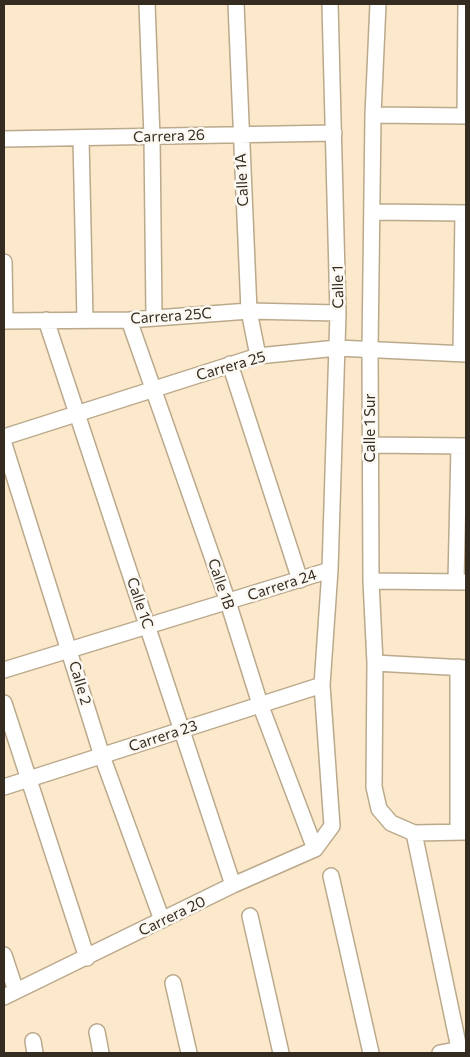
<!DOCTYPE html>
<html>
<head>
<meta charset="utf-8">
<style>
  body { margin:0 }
  #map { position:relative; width:470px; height:1057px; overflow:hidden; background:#fce8ca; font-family:Commissioner,sans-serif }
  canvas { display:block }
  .frame { position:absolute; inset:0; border:5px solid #342c21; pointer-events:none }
</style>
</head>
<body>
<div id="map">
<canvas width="470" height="1057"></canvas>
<div class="frame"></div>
</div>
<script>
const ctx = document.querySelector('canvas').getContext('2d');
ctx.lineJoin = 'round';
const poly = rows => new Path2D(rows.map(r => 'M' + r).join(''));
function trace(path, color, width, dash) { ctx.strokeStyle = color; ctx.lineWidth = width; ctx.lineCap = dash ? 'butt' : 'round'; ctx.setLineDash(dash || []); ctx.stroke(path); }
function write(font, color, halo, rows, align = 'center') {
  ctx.font = font + ' Commissioner,sans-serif'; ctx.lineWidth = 5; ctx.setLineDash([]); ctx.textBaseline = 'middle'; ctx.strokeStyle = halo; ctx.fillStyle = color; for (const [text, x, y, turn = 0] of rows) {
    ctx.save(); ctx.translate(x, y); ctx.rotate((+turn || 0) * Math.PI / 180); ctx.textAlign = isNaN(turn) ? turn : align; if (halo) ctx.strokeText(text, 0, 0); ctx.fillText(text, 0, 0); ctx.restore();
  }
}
const minor = poly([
  [147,4,152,137,154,317],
  [236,4,249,311,258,356],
  [378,4,373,115,370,350,371,581,375,663,374,787,379,809,391,823,414,833,466,832],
  [373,115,466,116],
  [465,116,466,4],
  [81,138,85,320],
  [4,139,334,133],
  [372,212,466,213],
  [4,262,5,321],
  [46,320,233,885],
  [129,320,228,602,260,704,315,849],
  [4,321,129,320,249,311,338,313],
  [461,353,463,213],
  [230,364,300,580],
  [4,437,258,356,337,348,466,354],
  [4,444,102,756,162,920],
  [370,445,466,446],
  [371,581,466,582],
  [456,582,459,446],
  [375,663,466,668],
  [4,670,330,570],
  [4,703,87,958],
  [4,787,322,685],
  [458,832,458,667],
  [414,833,460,1053],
  [331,876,371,1053],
  [250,916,281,1053],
  [4,955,16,991],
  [173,983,189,1053],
  [4,997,233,885,315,849,332,826,322,685,330,570,338,313,330,4],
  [97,1032,101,1053],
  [33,1041,35,1053],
  [440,1053,466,1048]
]);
const streetNames = [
  ["Carrera 26",169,136,-2],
  ["Calle 1A",242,180,-93],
  ["Calle 1",338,287,-91],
  ["Carrera 25C",171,316,-4],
  ["Carrera 25",231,366,-16],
  ["Calle 1 Sur",370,428,-90],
  ["Calle 1B",221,584,71],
  ["Carrera 24",282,585,-18],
  ["Calle 1C",140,603,71],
  ["Calle 2",80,683,73],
  ["Carrera 23",163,736,-18],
  ["Carrera 20",172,916,-26]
];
trace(minor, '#bba98c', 18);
trace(minor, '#fff', 15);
write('15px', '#342c21', '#fcf8f2', streetNames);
</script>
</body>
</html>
